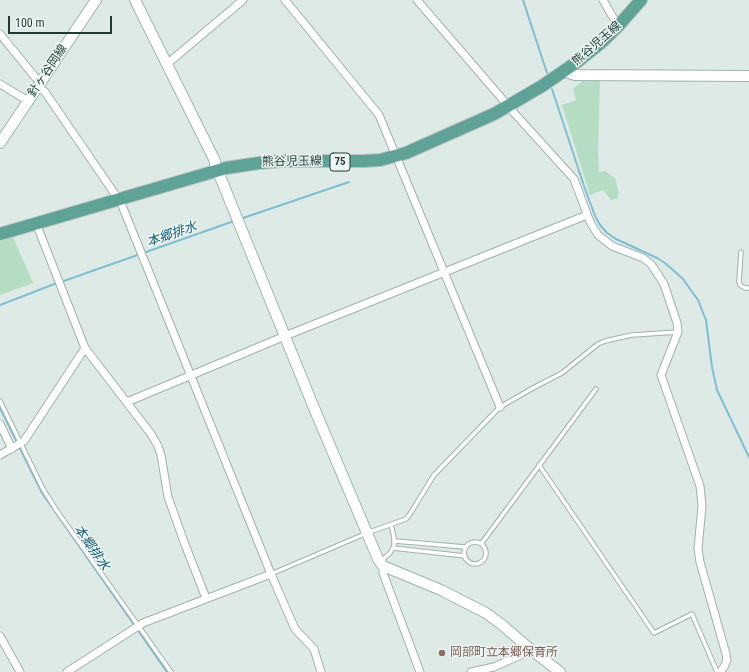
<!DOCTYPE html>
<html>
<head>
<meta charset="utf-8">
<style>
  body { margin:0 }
  #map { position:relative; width:749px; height:672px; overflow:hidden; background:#ddeae5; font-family:"Roboto Condensed",sans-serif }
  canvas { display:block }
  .scale { position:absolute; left:8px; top:16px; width:104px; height:18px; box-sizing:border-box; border:2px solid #1e3a35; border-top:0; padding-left:5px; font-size:12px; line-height:14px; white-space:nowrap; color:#1e3a35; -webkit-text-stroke:3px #edf6f3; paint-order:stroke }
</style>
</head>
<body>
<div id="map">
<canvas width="749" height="672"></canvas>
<div class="scale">100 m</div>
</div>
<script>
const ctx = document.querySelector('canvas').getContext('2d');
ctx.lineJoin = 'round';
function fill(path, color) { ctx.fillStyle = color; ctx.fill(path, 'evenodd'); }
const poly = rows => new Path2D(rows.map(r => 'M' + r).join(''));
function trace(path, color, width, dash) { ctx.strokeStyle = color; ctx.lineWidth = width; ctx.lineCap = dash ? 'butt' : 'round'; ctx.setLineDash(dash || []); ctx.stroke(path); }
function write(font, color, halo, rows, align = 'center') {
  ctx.font = font + ' "Roboto Condensed","Noto Sans JP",sans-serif'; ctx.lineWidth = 3; ctx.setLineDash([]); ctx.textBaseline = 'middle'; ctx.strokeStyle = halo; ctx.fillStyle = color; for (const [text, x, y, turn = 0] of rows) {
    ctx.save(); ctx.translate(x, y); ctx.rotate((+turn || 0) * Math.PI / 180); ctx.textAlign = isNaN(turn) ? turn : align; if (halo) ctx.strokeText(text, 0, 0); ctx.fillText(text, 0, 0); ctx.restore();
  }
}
const green = poly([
  [585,79,600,80,598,154,599,172,605,171,615,178,619,193,617,199,611,200,603,190,590,195,562,105,576,100,573,89],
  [13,237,33,283,0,295,0,241]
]);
const stream = poly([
  [523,0,547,73],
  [552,89,584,186,595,216,600,225,607,233,616,239,657,258,665,263,683,279,698,300,706,320,712,367,717,390,749,457],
  [240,219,349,182],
  [61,282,234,221],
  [0,305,57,283],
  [0,408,42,493,167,672]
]);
const lane = poly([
  [741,252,739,281,740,285,745,288,749,288],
  [0,401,43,489,57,511,171,672],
  [539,465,654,633,692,614,717,672],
  [395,541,465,547],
  '464 553a11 11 0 1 1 22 0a11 11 0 1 1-22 0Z',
  [481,544,596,389],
  [393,548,465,556],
  [381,561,390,553,394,546,394,537,391,525],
  [271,574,367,533,406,519,410,514,434,475,500,407,533,388,562,373,598,344,605,341,632,335,678,332]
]);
const street = poly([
  [285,0,379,115,500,407],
  [417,0,516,115,574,179,590,222,598,235,612,246,643,258,651,264,664,284,677,323,678,332,661,375,700,486,702,506,698,549,700,562,726,654,727,660,724,667,720,672],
  [603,0,615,21,619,25],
  [0,34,35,77,41,82],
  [167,64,243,0],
  [0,84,28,101],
  [38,86,45,92,121,203,271,574,295,629,314,649,321,672],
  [36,223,85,348,151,434,158,446,161,455,168,497,184,542,206,598],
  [127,402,285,336,587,215],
  [0,424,12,449],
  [0,455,24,441,85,348],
  [383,566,383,573,420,672],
  [0,636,20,672],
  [67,672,143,623,271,574],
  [471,672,494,667,525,653,530,649]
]);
const secondary = poly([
  [135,0,215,161,215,164,314,408,378,559,383,566,441,590,486,613,501,624,530,649,560,672],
  [566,70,569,73,575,75,749,76],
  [0,143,96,0]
]);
const primary = poly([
  [0,234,226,168,259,163,282,161,365,161,380,160,406,153,494,114,542,86,577,62,603,41,619,25,641,0]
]);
const markers = [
  [442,653,4,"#8d6e63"]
];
const shields = [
  [340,162,20]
];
const shieldNames = [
  ["75",340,162]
];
const streetNames = [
  ["熊谷児玉線",597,44,-41],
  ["針ヶ谷岡線",48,71,-56],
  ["熊谷児玉線",292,162,-1]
];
const educationNames = [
  ["岡部町立本郷保育所",450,653]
];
const waterNames = [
  ["本郷排水",172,235,-19],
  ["本郷排水",91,548,55]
];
fill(green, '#b4ddc3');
trace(stream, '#80bed3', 2);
trace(lane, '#a0b2ad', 5.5);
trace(street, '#a0b2ad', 9);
trace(secondary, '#9bb6af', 12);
trace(primary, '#bcc4c2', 14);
trace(lane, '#fff', 3.5);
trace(street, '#fff', 7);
trace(secondary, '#fff', 10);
trace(primary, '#5ea298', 12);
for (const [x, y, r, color] of markers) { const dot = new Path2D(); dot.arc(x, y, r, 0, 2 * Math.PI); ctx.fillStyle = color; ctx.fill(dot); trace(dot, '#edf6f3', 1.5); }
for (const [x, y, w] of shields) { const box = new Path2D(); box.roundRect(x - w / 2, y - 9, w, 18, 3); ctx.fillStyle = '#edf6f3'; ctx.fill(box); trace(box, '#1e3a35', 1); }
write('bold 11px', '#1e3a35', null, shieldNames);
write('12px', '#1e3a35', '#edf6f3', streetNames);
write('12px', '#785e54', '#edf6f3', educationNames, 'left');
write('italic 13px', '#165d78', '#edf6f3', waterNames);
</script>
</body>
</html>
